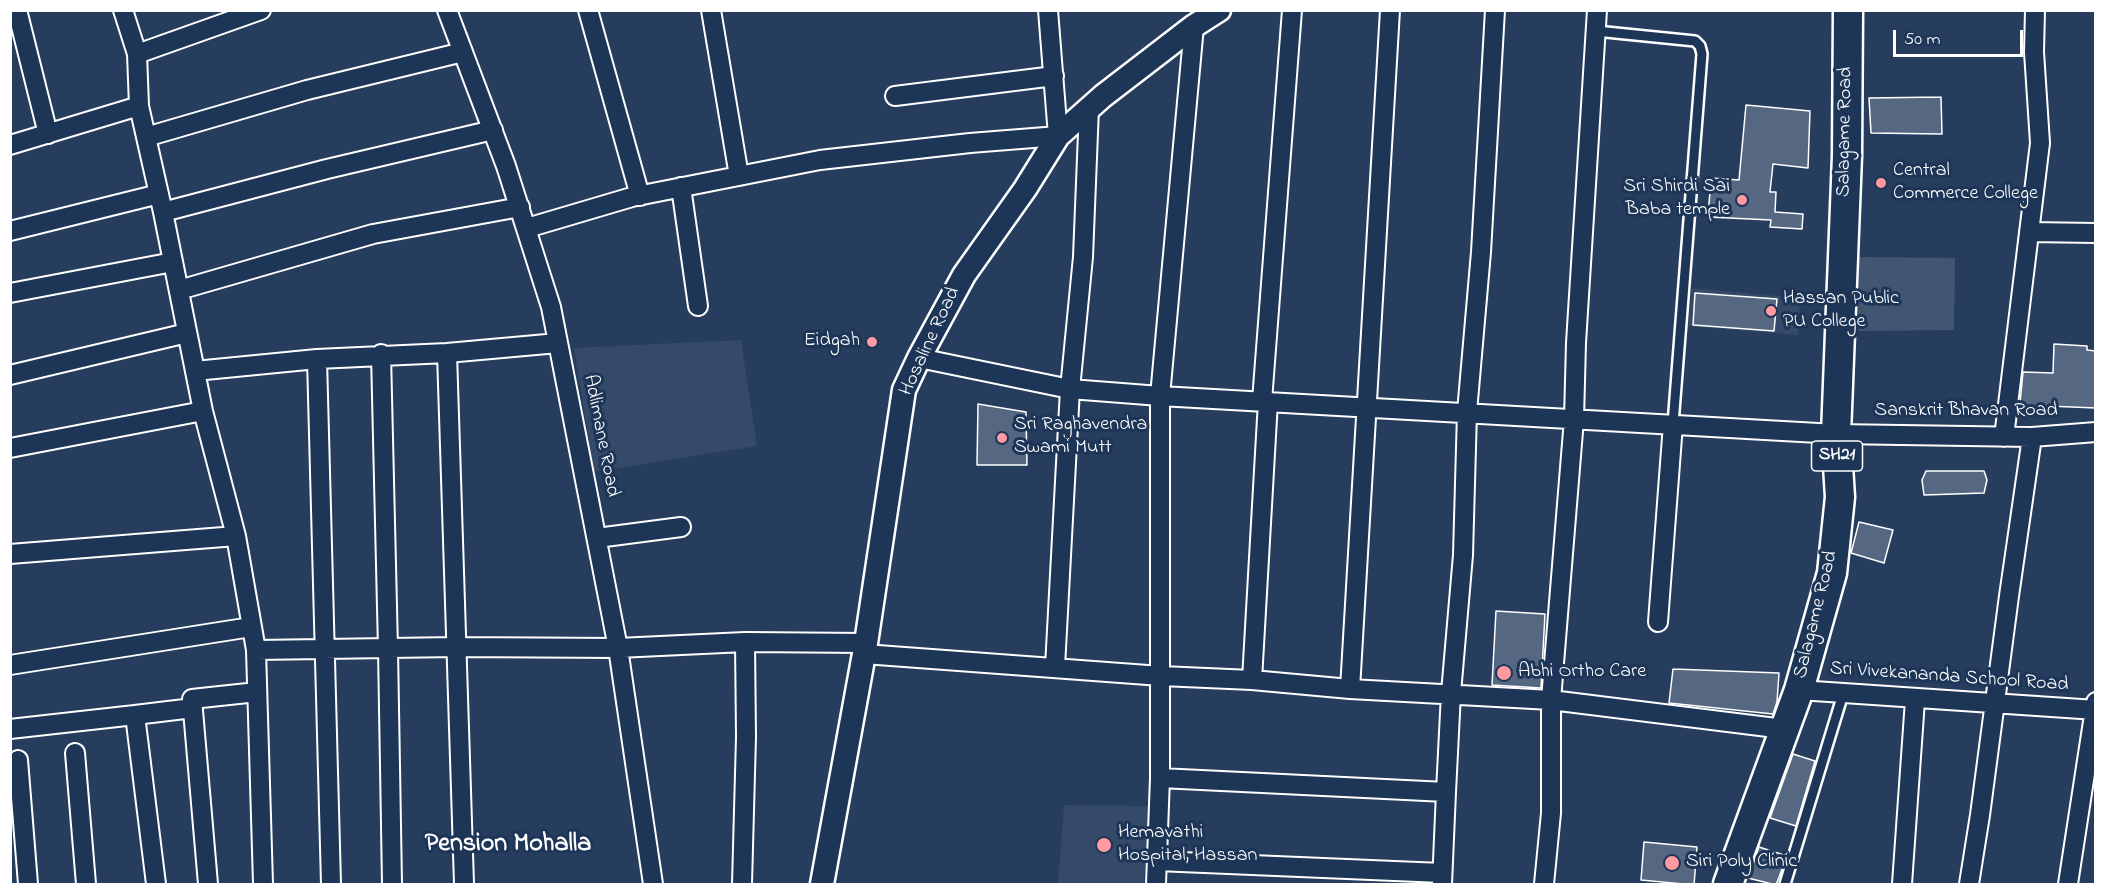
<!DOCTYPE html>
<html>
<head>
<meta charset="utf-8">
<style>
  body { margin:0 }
  #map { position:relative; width:2106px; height:895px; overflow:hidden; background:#263d5e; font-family:"Indie Flower",sans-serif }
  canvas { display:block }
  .frame { position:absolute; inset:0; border:12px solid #fff; pointer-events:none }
  .scale { position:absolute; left:1893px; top:30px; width:130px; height:27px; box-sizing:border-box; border:3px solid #fff; border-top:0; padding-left:8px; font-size:18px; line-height:21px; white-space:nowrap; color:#fff; -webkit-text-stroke:4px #1d3557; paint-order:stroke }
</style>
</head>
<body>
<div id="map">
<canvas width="2106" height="895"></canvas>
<div class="frame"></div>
<div class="scale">50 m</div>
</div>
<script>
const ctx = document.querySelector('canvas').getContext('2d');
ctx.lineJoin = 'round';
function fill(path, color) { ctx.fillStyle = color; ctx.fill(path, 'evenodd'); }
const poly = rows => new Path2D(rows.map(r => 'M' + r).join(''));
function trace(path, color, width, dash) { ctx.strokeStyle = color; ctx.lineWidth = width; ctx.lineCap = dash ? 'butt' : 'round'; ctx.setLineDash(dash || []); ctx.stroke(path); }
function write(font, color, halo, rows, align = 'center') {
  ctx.font = font + ' "Indie Flower",sans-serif'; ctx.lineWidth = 6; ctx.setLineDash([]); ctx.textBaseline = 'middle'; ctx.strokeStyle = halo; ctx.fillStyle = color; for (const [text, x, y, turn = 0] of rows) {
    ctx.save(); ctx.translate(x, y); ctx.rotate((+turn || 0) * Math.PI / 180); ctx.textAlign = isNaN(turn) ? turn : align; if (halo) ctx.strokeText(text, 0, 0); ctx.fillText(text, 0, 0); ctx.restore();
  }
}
const built = poly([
  [1692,288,1800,298,1798,335,1688,326],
  [741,340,757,446,594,472,574,348],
  [1064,805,1151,806,1143,884,1058,884]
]);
const green = poly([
  [1859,257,1955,258,1954,330,1858,331]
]);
const building = poly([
  [1941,97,1942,134,1871,133,1869,98,1941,97],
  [1746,105,1810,111,1808,168,1773,164,1770,192,1776,192,1775,212,1803,214,1802,229,1770,227,1771,220,1708,217,1711,178,1739,180,1746,105],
  [1695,293,1777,299,1774,331,1693,325,1695,293],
  [2054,344,2087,346,2087,350,2096,351,2096,408,2047,406,2047,415,2019,414,2023,372,2053,373,2054,344],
  [978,404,1026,412,1027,465,977,465,978,404],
  [1926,471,1984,471,1987,480,1984,493,1924,495,1922,480,1926,471],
  [1859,522,1893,530,1884,563,1851,553,1859,522],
  [1496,611,1545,614,1541,688,1492,685,1496,611],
  [1673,669,1779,673,1777,702,1773,714,1669,703,1673,669],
  [1793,754,1815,761,1796,826,1770,818,1793,754],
  [1644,842,1697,847,1694,885,1641,880,1644,842],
  [1759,847,1787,856,1776,885,1748,878,1759,847]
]);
const service = poly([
  [1596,31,1695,41,1700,46,1702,54,1673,424],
  [1785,884,1843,694]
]);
const minor = poly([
  [17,10,48,134],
  [123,10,137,54,139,106,163,212,203,411,236,536,256,650,263,884],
  [447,10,506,166,551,307,618,648,653,884],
  [588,10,640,196],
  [711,10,739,176],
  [137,54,261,10],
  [895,96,1054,76],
  [146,137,307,90,463,52],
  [10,145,139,106],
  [681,187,698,306],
  [163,212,327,169,493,130],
  [527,228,632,197,820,160,970,143,1058,136,1048,10],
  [10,231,159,194],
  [2029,232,2096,233],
  [179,290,373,234,520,207],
  [10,293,173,262],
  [447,353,464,884],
  [381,354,388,649,392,884],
  [919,358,1070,389,1160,396,1836,434,2032,437,2096,432],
  [317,359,331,884],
  [195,371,317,359,447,353,558,343],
  [10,375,187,333],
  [1262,401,1292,10],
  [2004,437,2040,143,2034,52,2035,10],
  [10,448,203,411],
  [597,538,681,527],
  [10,554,236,536],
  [1658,622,1673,424],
  [745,642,866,643],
  [256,650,456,647,618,648,745,642,746,737,742,884],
  [864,654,1161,676,1252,680,1350,689,1551,700,1784,729],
  [10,665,251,627],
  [1055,667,1070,389,1083,257,1089,108],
  [1252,680,1268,401],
  [1350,689,1390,10],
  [1799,690,2096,710],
  [10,729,135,715],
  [75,753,86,884],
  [18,760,28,884],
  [1160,778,1446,792,1442,884],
  [1446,792,1451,693,1463,555,1467,412,1481,252,1495,10],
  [1157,861,1442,873],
  [156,884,135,715,193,708],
  [208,884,192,699,257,692],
  [1156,884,1160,778,1160,396,1194,26],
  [1544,884,1551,813,1551,700,1574,419,1576,343,1597,10],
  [1902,884,1915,700],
  [1969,884,1980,815,2009,596,2032,437],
  [2068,884,2096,702]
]);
const tertiary = poly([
  [822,884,866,643,904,390,919,358,964,275,1025,189,1058,136,1103,96,1194,26,1219,10]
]);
const primary = poly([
  [1728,884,1799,690,1832,573,1840,497,1836,434,1847,156,1848,10]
]);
const markers = [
  [1881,183,6,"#ff9aa2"],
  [1742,200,6,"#ff9aa2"],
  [1771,311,6,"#ff9aa2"],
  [872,342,6,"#ff9aa2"],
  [1002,438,6,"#ff9aa2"],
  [1504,673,8,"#ff9aa2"],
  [1104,845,8,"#ff9aa2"],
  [1672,863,8,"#ff9aa2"]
];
const shields = [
  [1837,456,51]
];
const shieldNames = [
  ["SH21",1837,456]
];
const streetNames = [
  ["Salagame Road",1846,132,-89],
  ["Hosaline Road",931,342,-65],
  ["Sanskrit Bhavan Road",1966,412],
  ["Adlimane Road",600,436,79],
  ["Salagame Road",1817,615,-76],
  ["Sri Vivekananda School Road",1949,678,4]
];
const poiNames = [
  ["Central",1893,172],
  ["Commerce College",1893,195],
  ["Sri Shirdi Sai",1730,188,"right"],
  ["Baba temple",1730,211,"right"],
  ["Hassan Public",1783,300],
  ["PU College",1783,323],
  ["Eidgah",860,342,"right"],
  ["Sri Raghavendra",1014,426],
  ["Swami Mutt",1014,449],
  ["Abhi Ortho Care",1518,673],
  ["Hemavathi",1118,834],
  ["Hospital, Hassan",1118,857],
  ["Siri Poly Clinic",1686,863]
];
const districtNames = [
  ["Pension Mohalla",508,846]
];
fill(built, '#344a68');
fill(green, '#425672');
fill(building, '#556781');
trace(building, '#fff', 1.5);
trace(service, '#fff', 14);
trace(minor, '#fff', 22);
trace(tertiary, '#fff', 27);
trace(primary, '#fff', 33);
trace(service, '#1d3557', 9);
trace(minor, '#1d3557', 18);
trace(tertiary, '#1d3557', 22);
trace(primary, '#1d3557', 28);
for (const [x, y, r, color] of markers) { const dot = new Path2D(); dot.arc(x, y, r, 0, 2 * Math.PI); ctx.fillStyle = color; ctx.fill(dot); trace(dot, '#1d3557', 2); }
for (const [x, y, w] of shields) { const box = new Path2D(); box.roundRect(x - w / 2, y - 15, w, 30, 4.5); ctx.fillStyle = '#1d3557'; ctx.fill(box); trace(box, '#fff', 1.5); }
write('bold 18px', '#fff', null, shieldNames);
write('20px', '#fff', '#1d3557', streetNames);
write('20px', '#fff', '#1d3557', poiNames, 'left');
write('bold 26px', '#fff', '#1d3557', districtNames);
</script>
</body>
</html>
